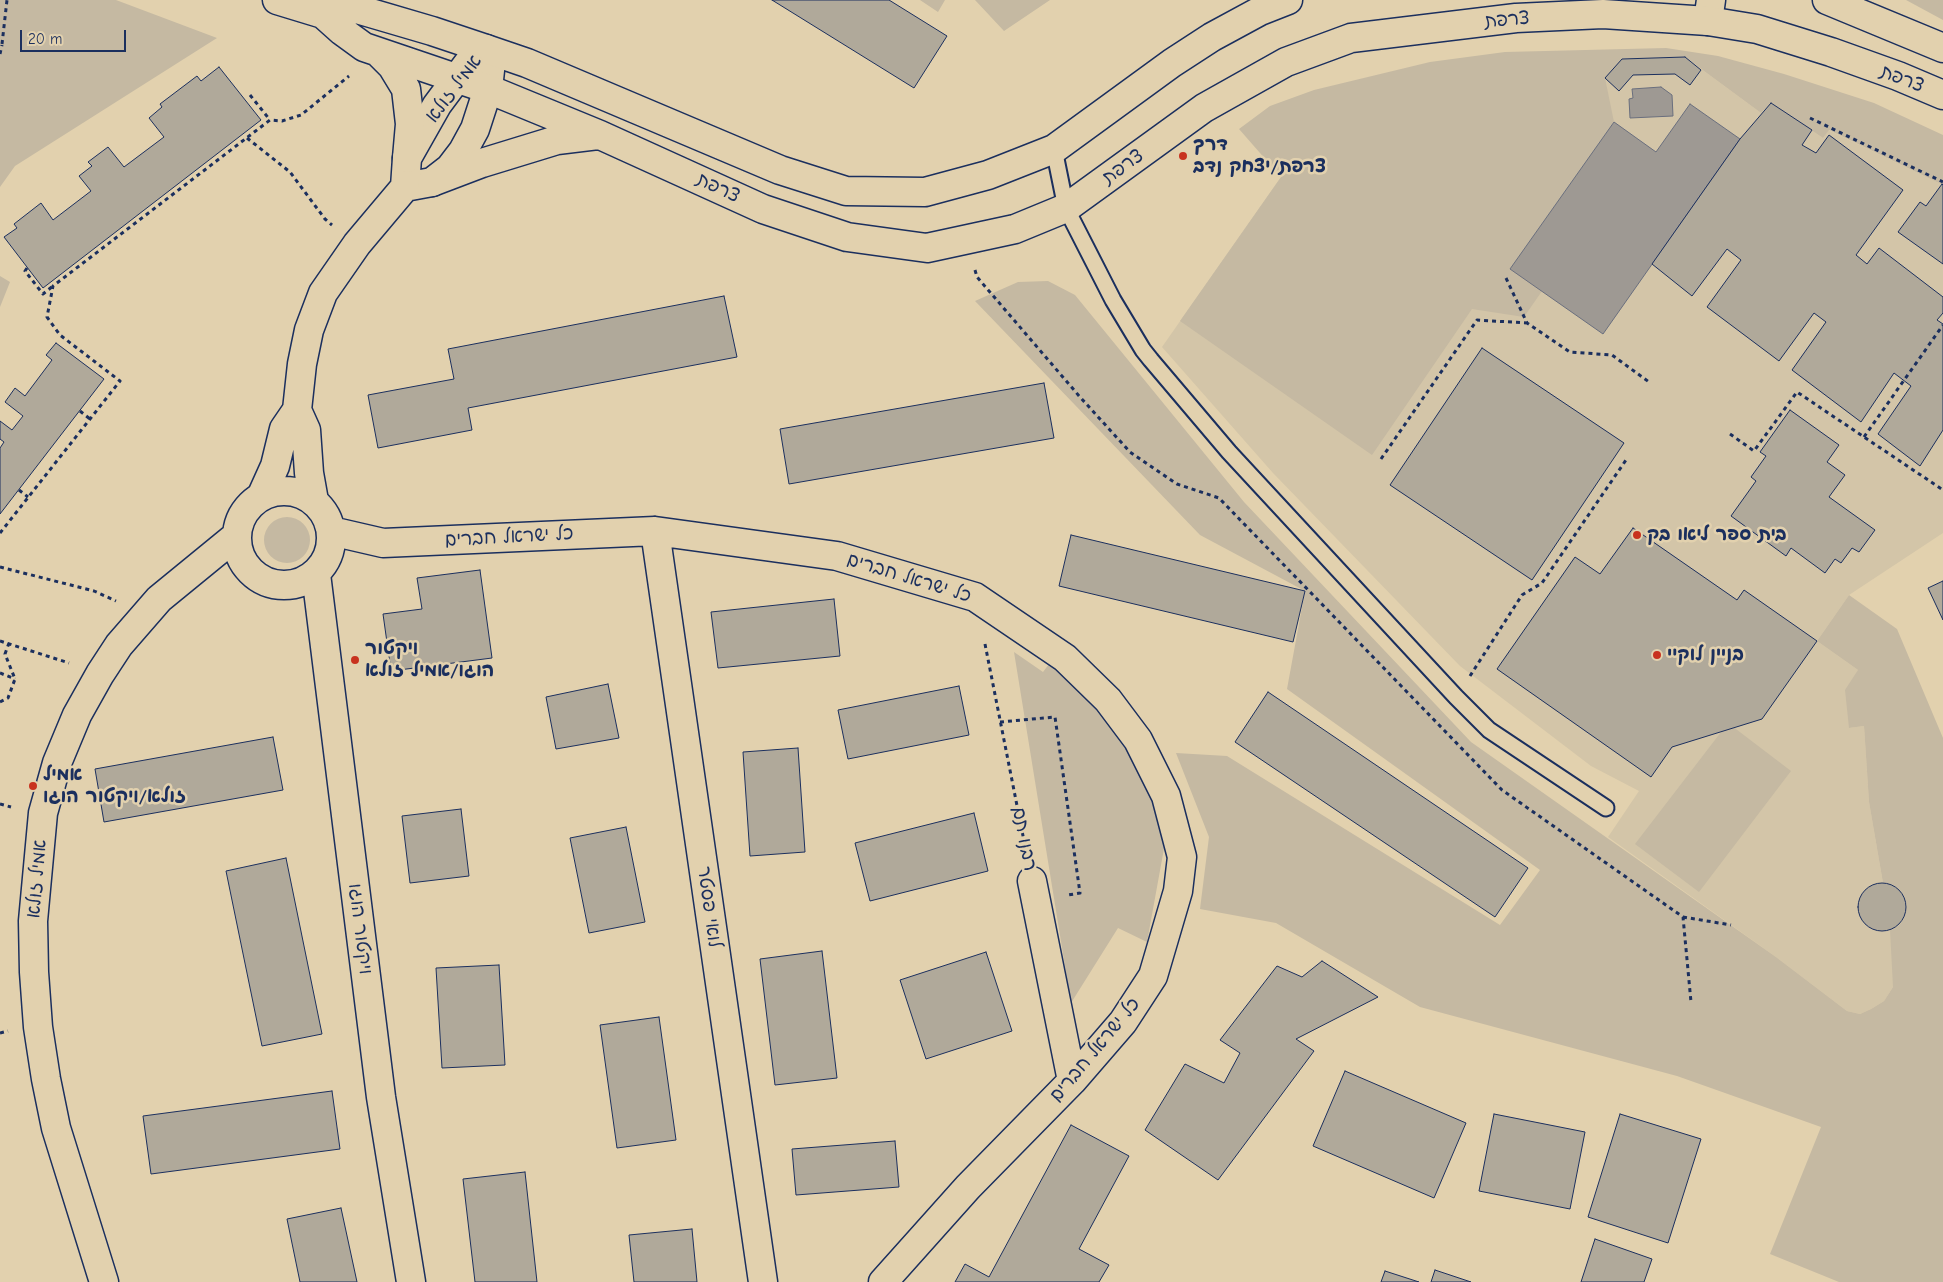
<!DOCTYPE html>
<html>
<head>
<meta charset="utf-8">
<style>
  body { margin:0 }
  #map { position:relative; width:1943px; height:1282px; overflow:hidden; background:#e2d1ae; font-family:"Comic Neue",sans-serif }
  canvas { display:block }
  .scale { position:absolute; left:20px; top:30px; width:106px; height:22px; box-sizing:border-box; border:2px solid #1b2f5e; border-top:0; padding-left:6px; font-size:15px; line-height:18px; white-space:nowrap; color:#1b2f5e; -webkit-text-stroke:4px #e2d1ae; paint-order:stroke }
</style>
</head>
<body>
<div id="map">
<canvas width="1943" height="1282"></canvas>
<div class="scale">20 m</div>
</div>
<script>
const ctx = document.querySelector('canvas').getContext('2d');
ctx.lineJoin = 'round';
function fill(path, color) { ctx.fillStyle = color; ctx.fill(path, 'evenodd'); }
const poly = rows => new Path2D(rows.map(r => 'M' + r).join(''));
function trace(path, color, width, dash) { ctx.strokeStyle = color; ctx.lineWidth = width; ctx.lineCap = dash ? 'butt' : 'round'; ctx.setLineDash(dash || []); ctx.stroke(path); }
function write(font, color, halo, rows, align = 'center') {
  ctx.font = font + ' "Comic Neue","Playpen Sans Hebrew",sans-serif'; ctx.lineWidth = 5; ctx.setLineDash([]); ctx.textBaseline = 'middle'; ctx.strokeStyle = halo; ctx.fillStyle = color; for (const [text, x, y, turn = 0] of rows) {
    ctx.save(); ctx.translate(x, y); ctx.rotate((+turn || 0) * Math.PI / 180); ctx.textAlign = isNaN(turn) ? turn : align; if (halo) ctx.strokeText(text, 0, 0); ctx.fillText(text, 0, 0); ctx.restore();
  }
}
const built = poly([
  [1685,57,1761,113,1771,103,1823,138,1828,130,1943,185,1943,533,1849,595,1817,641,1858,670,1849,728,1864,726,1869,802,1883,883,1894,886,1900,891,1907,905,1903,920,1898,926,1893,965,1893,987,1884,1001,1871,1009,1860,1014,1847,1011,1776,957,1608,837,1639,791,1591,766,1460,666,1273,473,1162,347,1281,177,1622,59]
]);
const green = poly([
  [0,0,116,0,217,38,15,166,0,187],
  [920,0,945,0,938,12],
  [975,0,1050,0,1004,31],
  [1906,0,1943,0,1943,20],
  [1666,48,1718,56,1784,74,1874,103,1943,135,1943,185,1829,130,1823,138,1771,103,1761,113,1685,57,1622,59,1605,78,1614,122,1510,269,1542,291,1524,317,1472,309,1372,455,1180,321,1281,177,1239,129,1270,106,1314,90,1430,62,1505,52],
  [0,276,10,282,0,307],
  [1048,281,1075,295,1244,502,1471,742,1776,957,1847,1011,1860,1014,1871,1009,1884,1001,1893,987,1890,930,1898,926,1903,920,1907,905,1900,891,1894,886,1883,883,1869,802,1864,726,1849,728,1845,690,1858,670,1817,641,1849,595,1897,629,1943,738,1943,1282,1839,1282,1770,1254,1821,1127,1677,1076,1420,1007,1276,923,1200,909,1209,837,1176,753,1227,756,1500,925,1540,870,1287,689,1305,591,1200,535,975,301,1018,282],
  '264 540a23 23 0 1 1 46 0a23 23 0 1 1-46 0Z',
  [1014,652,1043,672,1052,660,1107,709,1145,778,1165,843,1147,942,1118,928,1071,1003],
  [1728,723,1791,771,1699,892,1635,844]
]);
const water = poly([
  [1661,87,1672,95,1673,116,1630,118,1629,99,1633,98,1632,89,1661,87],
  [1690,104,1740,139,1603,334,1510,269,1614,122,1656,152,1690,104]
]);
const building = poly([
  [772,0,889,0,947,36,914,88,772,0],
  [1685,57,1701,70,1690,85,1675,74,1633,75,1619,91,1605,78,1622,59,1685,57],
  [219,67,261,120,43,288,4,237,17,228,14,224,41,203,53,220,91,191,79,176,92,166,88,162,108,147,124,167,164,137,149,118,162,107,160,104,197,76,201,81,219,67],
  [1771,103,1812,130,1802,145,1816,153,1829,135,1903,190,1856,255,1867,264,1879,248,1943,297,1943,313,1937,320,1943,324,1943,430,1920,466,1878,434,1911,386,1894,373,1861,422,1792,370,1826,322,1814,313,1779,361,1707,307,1741,260,1727,249,1692,296,1652,264,1740,139,1771,103],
  [1942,184,1943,185,1943,264,1898,232,1920,202,1926,206,1942,184],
  [724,296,737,357,468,408,472,430,378,448,368,395,454,379,448,349,724,296],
  [56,343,104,379,0,514,0,448,4,442,0,439,0,421,12,430,23,416,5,402,15,388,25,396,52,360,46,355,56,343],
  [1482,348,1624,443,1532,580,1390,485,1482,348],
  [1044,383,1054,438,789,484,780,429,1044,383],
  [1790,410,1839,445,1827,462,1845,475,1829,497,1875,530,1859,552,1852,548,1841,563,1835,559,1825,573,1791,548,1786,556,1731,516,1756,481,1751,477,1766,456,1760,452,1790,410],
  [1633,528,1737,600,1744,590,1817,641,1762,719,1672,747,1651,777,1497,669,1575,557,1600,574,1633,528],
  [1071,535,1305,591,1293,642,1059,586,1071,535],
  [480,570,492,658,391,671,383,614,422,609,417,578,480,570],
  [1943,581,1943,620,1928,588,1943,581],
  [834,599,840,656,718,668,711,612,834,599],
  [608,684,619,738,556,749,546,697,608,684],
  [959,686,969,735,848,759,838,710,959,686],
  [1268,692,1528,868,1495,917,1235,742,1268,692],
  [273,737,283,790,104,822,95,769,273,737],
  [798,748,805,852,750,856,743,752,798,748],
  [461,809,469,876,410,883,402,816,461,809],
  [974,813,988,871,870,901,855,843,974,813],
  [626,827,645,922,589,933,570,838,626,827],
  [286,858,322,1034,262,1046,226,871,286,858],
  '1858 907a24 24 0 1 1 48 0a24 24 0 1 1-48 0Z',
  [822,951,837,1078,775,1085,760,959,822,951],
  [986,952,1012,1031,926,1059,900,980,986,952],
  [1322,961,1378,997,1296,1039,1314,1051,1218,1180,1145,1130,1185,1064,1224,1083,1240,1053,1220,1040,1277,966,1302,977,1322,961],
  [499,965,505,1065,442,1068,436,968,499,965],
  [659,1017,676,1140,617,1148,600,1025,659,1017],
  [1345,1071,1466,1123,1434,1198,1313,1146,1345,1071],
  [332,1091,340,1149,151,1174,143,1116,332,1091],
  [1494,1114,1585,1132,1570,1209,1479,1191,1494,1114],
  [1620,1114,1701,1139,1668,1243,1588,1217,1620,1114],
  [1071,1125,1129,1156,1079,1249,1109,1265,1099,1282,955,1282,965,1264,989,1277,1071,1125],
  [895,1141,899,1187,796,1195,792,1149,895,1141],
  [525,1172,537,1282,475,1282,463,1179,525,1172],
  [341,1208,357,1282,300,1282,287,1219,341,1208],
  [692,1229,697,1282,634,1282,629,1235,692,1229],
  [1595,1239,1652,1259,1644,1282,1581,1282,1595,1239],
  [1435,1270,1471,1282,1431,1282,1435,1270],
  [1385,1271,1419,1282,1381,1282,1385,1271]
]);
const path = poly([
  [2,44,7,0],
  [0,54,2,45],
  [250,95,270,120],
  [1810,118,1943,182],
  [247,138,290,172,325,219,332,225],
  [27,268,25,271,43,294,53,286],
  [975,270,977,277,1080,397,1130,452,1177,484,1219,498,1502,790,1683,917,1691,1002],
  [1506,278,1527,323,1570,352,1612,355,1649,382],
  [80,411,90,419],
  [1730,434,1754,451,1797,392,1943,490],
  [1864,437,1943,325],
  [1381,459,1477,320,1527,323],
  [19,490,28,497],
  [0,533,120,381,60,335,47,317,53,286,270,120,282,121,301,115,349,76],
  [0,567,94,591,116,601],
  [0,641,69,663],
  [985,644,1026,851],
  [0,673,15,679],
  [1470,676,1522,595,1542,583,1626,460],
  [0,702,8,698,15,679,5,654,9,643],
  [1000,722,1055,717,1080,893,1068,895],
  [0,804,11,807],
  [1683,917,1731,925],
  [0,1033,8,1031]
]);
const service = poly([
  [1054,149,1066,208,1113,300,1143,350,1151,360,1229,452,1456,697,1489,730,1606,808]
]);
const minor = poly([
  [1708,21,1711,0],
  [297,410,306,430,309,473,314,501],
  '237 538a47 47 0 1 1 94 0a47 47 0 1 1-94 0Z',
  [261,497,275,466,284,429,297,410,302,364,309,330,323,293,357,244,405,187,407,158,437,105,475,54,486,49,491,61,488,89,475,129,463,151,450,168,432,182,405,187],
  [331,531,383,543,655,531,837,556,975,597,1065,658,1108,700,1138,740,1166,796,1182,857,1178,891,1153,976,1123,1022,1072,1081,968,1187,883,1282],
  [655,531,763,1282],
  [316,574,381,1097,411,1282],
  [1032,881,1072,1081],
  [104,1282,56,1128,46,1079,38,1027,34,972,33,921,43,813,57,763,77,715,100,674,119,645,159,599,236,536]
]);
const tertiary = poly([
  [277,0,323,14,357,9,432,31,486,49,527,63,780,170,846,191,925,192,988,175,1054,149,1172,63,1212,37,1260,11,1288,0],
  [1827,0,1943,48],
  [323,14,342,31,364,47,488,89,600,135,763,209,847,237,927,248,1015,229,1066,208,1204,108,1286,62,1351,38,1516,18,1603,14,1708,21,1757,29,1831,52,1898,76,1943,95],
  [379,53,392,66,406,89,410,124,407,158],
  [432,182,482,163,557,140,598,135]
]);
const markers = [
  [1183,156,5,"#c8321e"],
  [1637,535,5,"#c8321e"],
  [1657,655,5,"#c8321e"],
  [355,660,5,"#c8321e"],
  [33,786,5,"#c8321e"]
];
const streetNames = [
  ["צרפת",1507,20,-5],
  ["צרפת",1902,79,21],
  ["אמיל זולא",454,89,-53],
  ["צרפת",1123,167,-36],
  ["צרפת",718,188,25],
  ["כל ישראל חברים",509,537,-3],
  ["כל ישראל חברים",909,578,17],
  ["רבנו תם",1024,839,79],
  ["אמיל זולא",37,879,-85],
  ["לואי פסטר",709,907,82],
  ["ויקטור הוגו",360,929,83],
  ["כל ישראל חברים",1095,1050,-50]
];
const poiNames = [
  ["דרך",1193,145],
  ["צרפת/יצחק נדב",1193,167],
  ["בית ספר ליאו בק",1647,535],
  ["ויקטור",365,649],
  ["הוגו/אמיל זולא",365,671],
  ["בניין לוקיי",1667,655],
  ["אמיל",43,775],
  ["זולא/ויקטור הוגו",43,797]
];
fill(built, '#d3c5a8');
fill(green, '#c5b9a2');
fill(water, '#9e9993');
trace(water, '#6a6f7e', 1);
fill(building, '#b0a99a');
trace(building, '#1b2f5e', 1);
trace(service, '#1b2f5e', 19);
trace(minor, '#1b2f5e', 31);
trace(tertiary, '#1b2f5e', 31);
trace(path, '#1b2f5e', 3, [4, 4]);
trace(service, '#e2d1ae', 15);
trace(minor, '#e2d1ae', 28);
trace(tertiary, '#e2d1ae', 28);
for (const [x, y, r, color] of markers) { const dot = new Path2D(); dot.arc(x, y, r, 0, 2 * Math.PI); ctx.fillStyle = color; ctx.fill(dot); trace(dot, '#e2d1ae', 2); }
write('19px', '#1b2f5e', '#e2d1ae', streetNames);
write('bold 19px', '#1b2f5e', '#e2d1ae', poiNames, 'left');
</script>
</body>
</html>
